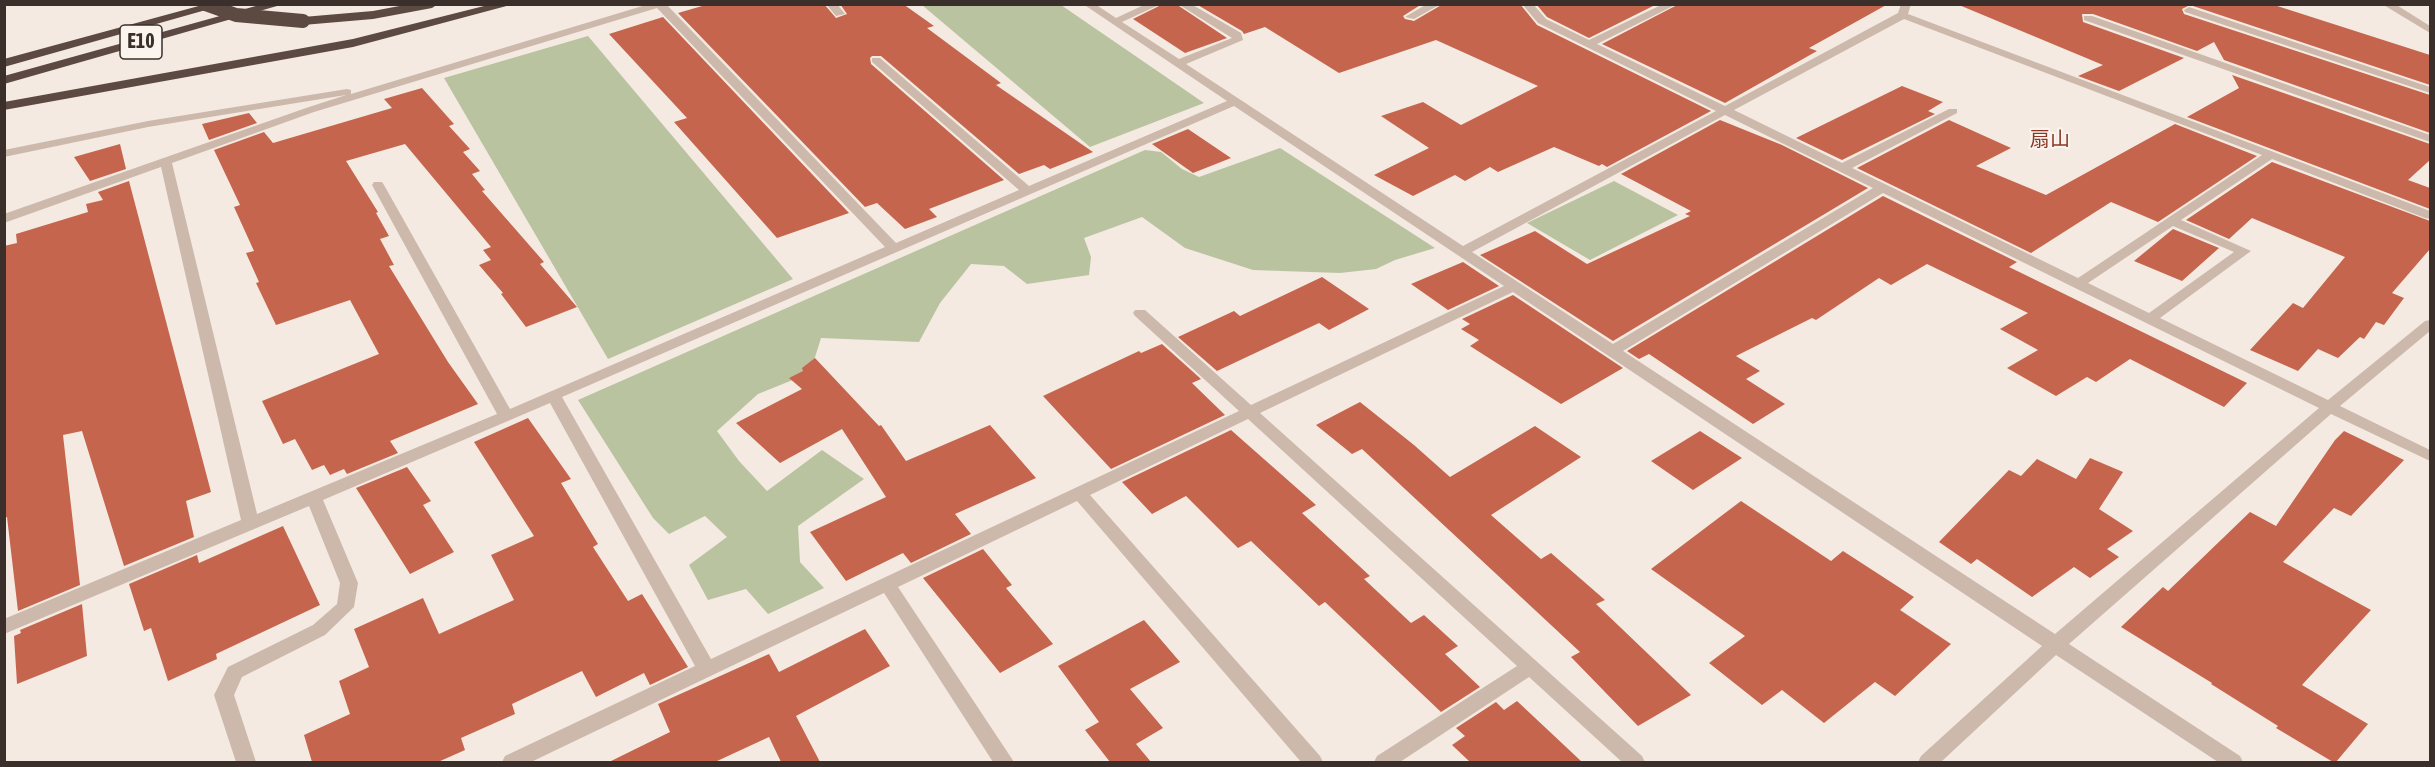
<!DOCTYPE html>
<html>
<head>
<meta charset="utf-8">
<style>
  body { margin:0 }
  #map { position:relative; width:2435px; height:767px; overflow:hidden; background:#f4eae1; font-family:"Asap Condensed",sans-serif }
  canvas { display:block }
  .frame { position:absolute; inset:0; border:6px solid #3a2f2b; pointer-events:none }
</style>
</head>
<body>
<div id="map">
<canvas width="2435" height="767"></canvas>
<div class="frame"></div>
</div>
<script>
const ctx = document.querySelector('canvas').getContext('2d');
ctx.lineJoin = 'round';
function fill(path, color) { ctx.fillStyle = color; ctx.fill(path, 'evenodd'); }
const poly = rows => new Path2D(rows.map(r => 'M' + r).join(''));
function trace(path, color, width, dash) { ctx.strokeStyle = color; ctx.lineWidth = width; ctx.lineCap = dash ? 'butt' : 'round'; ctx.setLineDash(dash || []); ctx.stroke(path); }
function write(font, color, halo, rows, align = 'center') {
  ctx.font = font + ' "Asap Condensed","Noto Sans JP",sans-serif'; ctx.lineWidth = 4.5; ctx.setLineDash([]); ctx.textBaseline = 'middle'; ctx.strokeStyle = halo; ctx.fillStyle = color; for (const [text, x, y, turn = 0] of rows) {
    ctx.save(); ctx.translate(x, y); ctx.rotate((+turn || 0) * Math.PI / 180); ctx.textAlign = isNaN(turn) ? turn : align; if (halo) ctx.strokeText(text, 0, 0); ctx.fillText(text, 0, 0); ctx.restore();
  }
}
const green = poly([
  [922,5,1061,5,1204,103,1090,147],
  [588,36,793,279,608,359,444,78],
  [1280,148,1435,248,1395,260,1376,269,1340,273,1253,270,1185,248,1142,217,1084,238,1091,257,1089,275,1027,284,1004,266,971,264,940,303,919,342,821,338,810,373,758,394,717,431,739,461,767,491,822,450,864,479,798,526,800,562,824,588,768,614,746,589,708,600,689,565,727,537,705,516,669,534,653,518,578,400,1145,150,1161,152,1182,169,1199,177],
  [1614,181,1678,215,1590,260,1527,223]
]);
const building = poly([
  [709,4,824,4,836,18,847,14,840,4,903,4,934,26,927,28,1001,83,996,85,1093,152,1050,169,1044,165,1019,174,881,56,872,56,870,58,871,64,1004,180,929,209,937,217,905,229,877,203,865,207,678,13],
  [1163,4,1176,4,1227,38,1185,53,1133,19],
  [1196,4,1422,4,1403,16,1405,19,1414,21,1443,4,1520,4,1537,25,1711,111,1607,167,1602,164,1599,166,1554,147,1498,172,1490,167,1465,181,1455,175,1413,196,1374,175,1429,148,1381,116,1423,102,1461,125,1538,86,1436,40,1339,73,1265,27,1244,34,1242,31],
  [1536,4,1657,4,1589,38,1547,17],
  [1679,4,1888,4,1809,48,1817,51,1725,103,1602,44],
  [2271,4,2430,55,2430,85,2190,5,2182,9,2184,14,2430,95,2430,133,2224,60,2214,42,2197,51,2093,14,2082,14,2083,22,2184,58,2119,91,2078,76,2103,65,1959,5],
  [663,17,849,213,777,238,674,122,687,118,609,34],
  [2232,75,2430,144,2430,160,2408,180,2430,188,2430,209,2187,117,2239,88],
  [1902,86,1943,102,1928,111,1935,114,1842,160,1796,138],
  [422,88,454,124,449,126,470,149,463,152,480,171,472,174,485,190,482,191,544,262,540,264,577,307,526,327,501,294,503,293,479,265,491,260,483,250,491,247,405,144,346,161,378,212,376,213,389,236,380,239,394,265,389,266,448,362,478,404,390,441,398,453,347,474,344,469,330,475,324,465,312,470,295,439,283,444,262,401,379,354,350,300,276,325,256,283,259,282,246,253,254,251,234,207,240,205,214,150,264,132,273,143,392,108,384,99],
  [249,113,257,123,209,140,202,124],
  [1720,120,1782,145,1868,188,1613,341,1480,255,1535,231,1587,264,1690,216,1685,214,1691,211,1621,174],
  [1949,120,2011,148,1976,166,2046,195,2175,124,2257,156,2158,222,2111,202,2031,253,1857,168],
  [1188,129,1231,158,1193,173,1152,144],
  [120,144,126,169,90,181,74,157],
  [2272,162,2430,221,2430,249,2392,293,2404,298,2384,325,2376,322,2364,339,2360,337,2338,358,2318,349,2298,371,2250,350,2293,303,2303,308,2345,257,2252,218,2229,239,2186,220],
  [129,181,211,492,186,501,194,537,124,566,82,431,63,435,80,585,18,611,7,517,4,518,4,246,17,243,16,234,88,212,86,204,103,200,98,192],
  [1883,196,2017,262,2009,267,2247,383,2224,407,2130,359,2096,382,2087,377,2056,396,2007,368,2038,350,2000,329,2028,313,1927,264,1891,285,1879,278,1816,320,1812,318,1736,356,1760,371,1746,379,1785,404,1753,424,1649,354,1639,359,1627,351],
  [2173,229,2219,248,2182,281,2134,261],
  [1463,262,1499,286,1448,310,1411,284],
  [1322,277,1369,309,1329,330,1319,323,1217,371,1178,337,1234,311,1240,316],
  [1513,295,1623,368,1561,404,1470,346,1479,340,1461,329,1470,324,1462,319],
  [1162,344,1201,379,1192,383,1225,415,1111,469,1043,396,1139,351,1141,353],
  [815,358,879,426,881,425,906,461,990,425,1036,478,955,514,971,534,911,563,903,553,846,581,810,532,886,497,842,429,780,463,736,423,802,389,789,378,803,371,802,368],
  [1360,402,1414,445,1450,477,1535,426,1581,457,1491,515,1541,559,1551,553,1605,600,1596,604,1691,695,1638,726,1571,657,1580,652,1362,449,1352,454,1316,425],
  [528,418,571,479,561,483,598,544,593,547,628,601,642,594,688,667,650,685,644,673,596,697,582,671,512,704,515,714,461,738,465,750,438,762,312,762,304,735,350,714,339,681,369,667,354,629,423,598,439,634,514,600,491,555,534,536,474,442],
  [1231,430,1316,505,1302,513,1370,576,1364,579,1411,623,1424,615,1458,646,1445,654,1480,687,1441,712,1325,602,1319,606,1251,541,1238,548,1186,496,1152,514,1122,482],
  [1700,431,1742,458,1693,490,1651,461],
  [2344,431,2404,460,2351,516,2334,508,2283,562,2371,610,2302,685,2368,724,2336,762,2333,762,2276,728,2278,726,2211,684,2212,683,2121,627,2163,587,2168,591,2250,512,2276,526,2335,440],
  [2090,458,2123,472,2099,509,2133,531,2107,549,2119,557,2090,578,2074,567,2032,597,1977,559,1971,564,1939,542,2009,470,2021,476,2037,459,2076,479],
  [407,467,431,501,423,505,454,552,410,574,356,488],
  [1741,501,1831,561,1843,551,1914,597,1900,610,1951,644,1895,696,1875,682,1824,723,1782,690,1762,705,1709,663,1745,636,1651,569],
  [283,526,320,605,216,654,217,659,168,681,151,628,144,631,129,584,197,555,199,563],
  [983,549,1012,585,1006,588,1053,644,1000,673,923,578],
  [82,604,87,656,17,684,14,636,21,633,20,630],
  [1144,620,1180,662,1130,689,1163,728,1136,744,1151,762,1110,762,1085,730,1099,722,1058,666],
  [865,629,890,666,796,716,820,762,781,762,769,737,715,762,609,762,670,732,658,704,769,654,779,672],
  [1517,701,1582,762,1470,762,1452,745,1465,736,1456,728,1496,702,1504,710]
]);
const minor = poly([
  [649,4,666,4,896,243,1019,190,872,62,872,58,880,58,1029,186,1227,101,1083,4,1095,4,1116,18,1146,4,1161,4,1122,22,1179,59,1232,38,1178,4,1191,4,1241,33,1243,40,1186,64,1463,246,1716,111,1538,23,1522,4,1533,4,1546,19,1589,40,1663,4,1677,4,1597,44,1725,106,1898,13,1901,4,1911,4,1908,14,2430,211,2430,219,2425,218,2272,159,2181,220,2251,251,2160,318,2328,400,2425,321,2430,320,2430,331,2340,406,2430,450,2430,461,2331,414,2069,644,2240,756,2243,762,2218,762,2056,655,1941,762,1918,762,1921,756,2042,646,1513,292,1260,413,1642,756,1645,762,1622,762,1529,677,1400,762,1374,762,1377,756,1517,666,1248,419,1090,495,1320,756,1323,762,1301,762,1077,501,898,587,1014,762,993,762,884,593,531,762,502,762,505,756,695,666,550,403,323,500,358,583,354,607,325,635,242,677,234,695,256,762,236,762,214,695,228,667,313,625,337,604,340,583,309,506,4,634,4,619,241,520,161,167,4,223,4,214,306,108,346,95,148,127,4,157,4,150,148,121,347,89,351,90,351,94,649,4],
  [657,8,885,247,510,409,384,185,382,182,374,182,372,185,497,414,257,514,172,163,314,112,657,8],
  [1904,19,2262,155,2078,278,1852,168,1957,113,1957,109,1949,109,1842,163,1734,110,1904,19],
  [1234,106,1504,286,1251,405,1145,310,1135,310,1133,313,1135,316,1239,411,711,659,562,397,1234,106],
  [1725,115,1873,188,1613,344,1472,252,1725,115],
  [1883,193,2073,287,2319,408,2055,634,1623,351,1883,193],
  [2173,226,2234,252,2149,313,2088,283,2173,226],
  [826,4,837,4,845,14,836,16,826,4],
  [1427,4,1441,4,1414,19,1405,17,1427,4],
  [2382,4,2395,4,2430,26,2430,33,2382,4],
  [2189,7,2430,87,2430,93,2185,12,2184,10,2189,7],
  [2084,16,2092,16,2430,135,2430,142,2084,20,2084,16]
]);
const highway = poly([
  [206,4,227,4,4,67,4,59,206,4],
  [263,4,284,4,4,84,4,76,263,4],
  [410,4,438,4,432,8,373,19,303,25,297,21,303,17,373,11,410,4],
  [492,4,514,4,353,47,4,110,4,102,353,39,492,4]
]);
const highwayBridge = poly([
  [205,4,236,15,303,21]
]);
const shields = [
  [141,42,42]
];
const shieldNames = [
  ["E10",141,42]
];
const farQuarternames = [
  ["扇山",2050,140]
];
fill(green, '#b9c3a0');
fill(building, '#c6654d');
fill(minor, '#ccb9ac');
fill(highway, '#5b4942');
trace(highwayBridge, '#5b4942', 14);
for (const [x, y, w] of shields) { const box = new Path2D(); box.roundRect(x - w / 2, y - 17, w, 34, 4.5); ctx.fillStyle = '#fbf4ee'; ctx.fill(box); trace(box, '#3a2f2b', 1.5); }
write('bold 20px', '#3a2f2b', null, shieldNames);
write('20px', '#8a3724', '#fbf4ee', farQuarternames);
</script>
</body>
</html>
